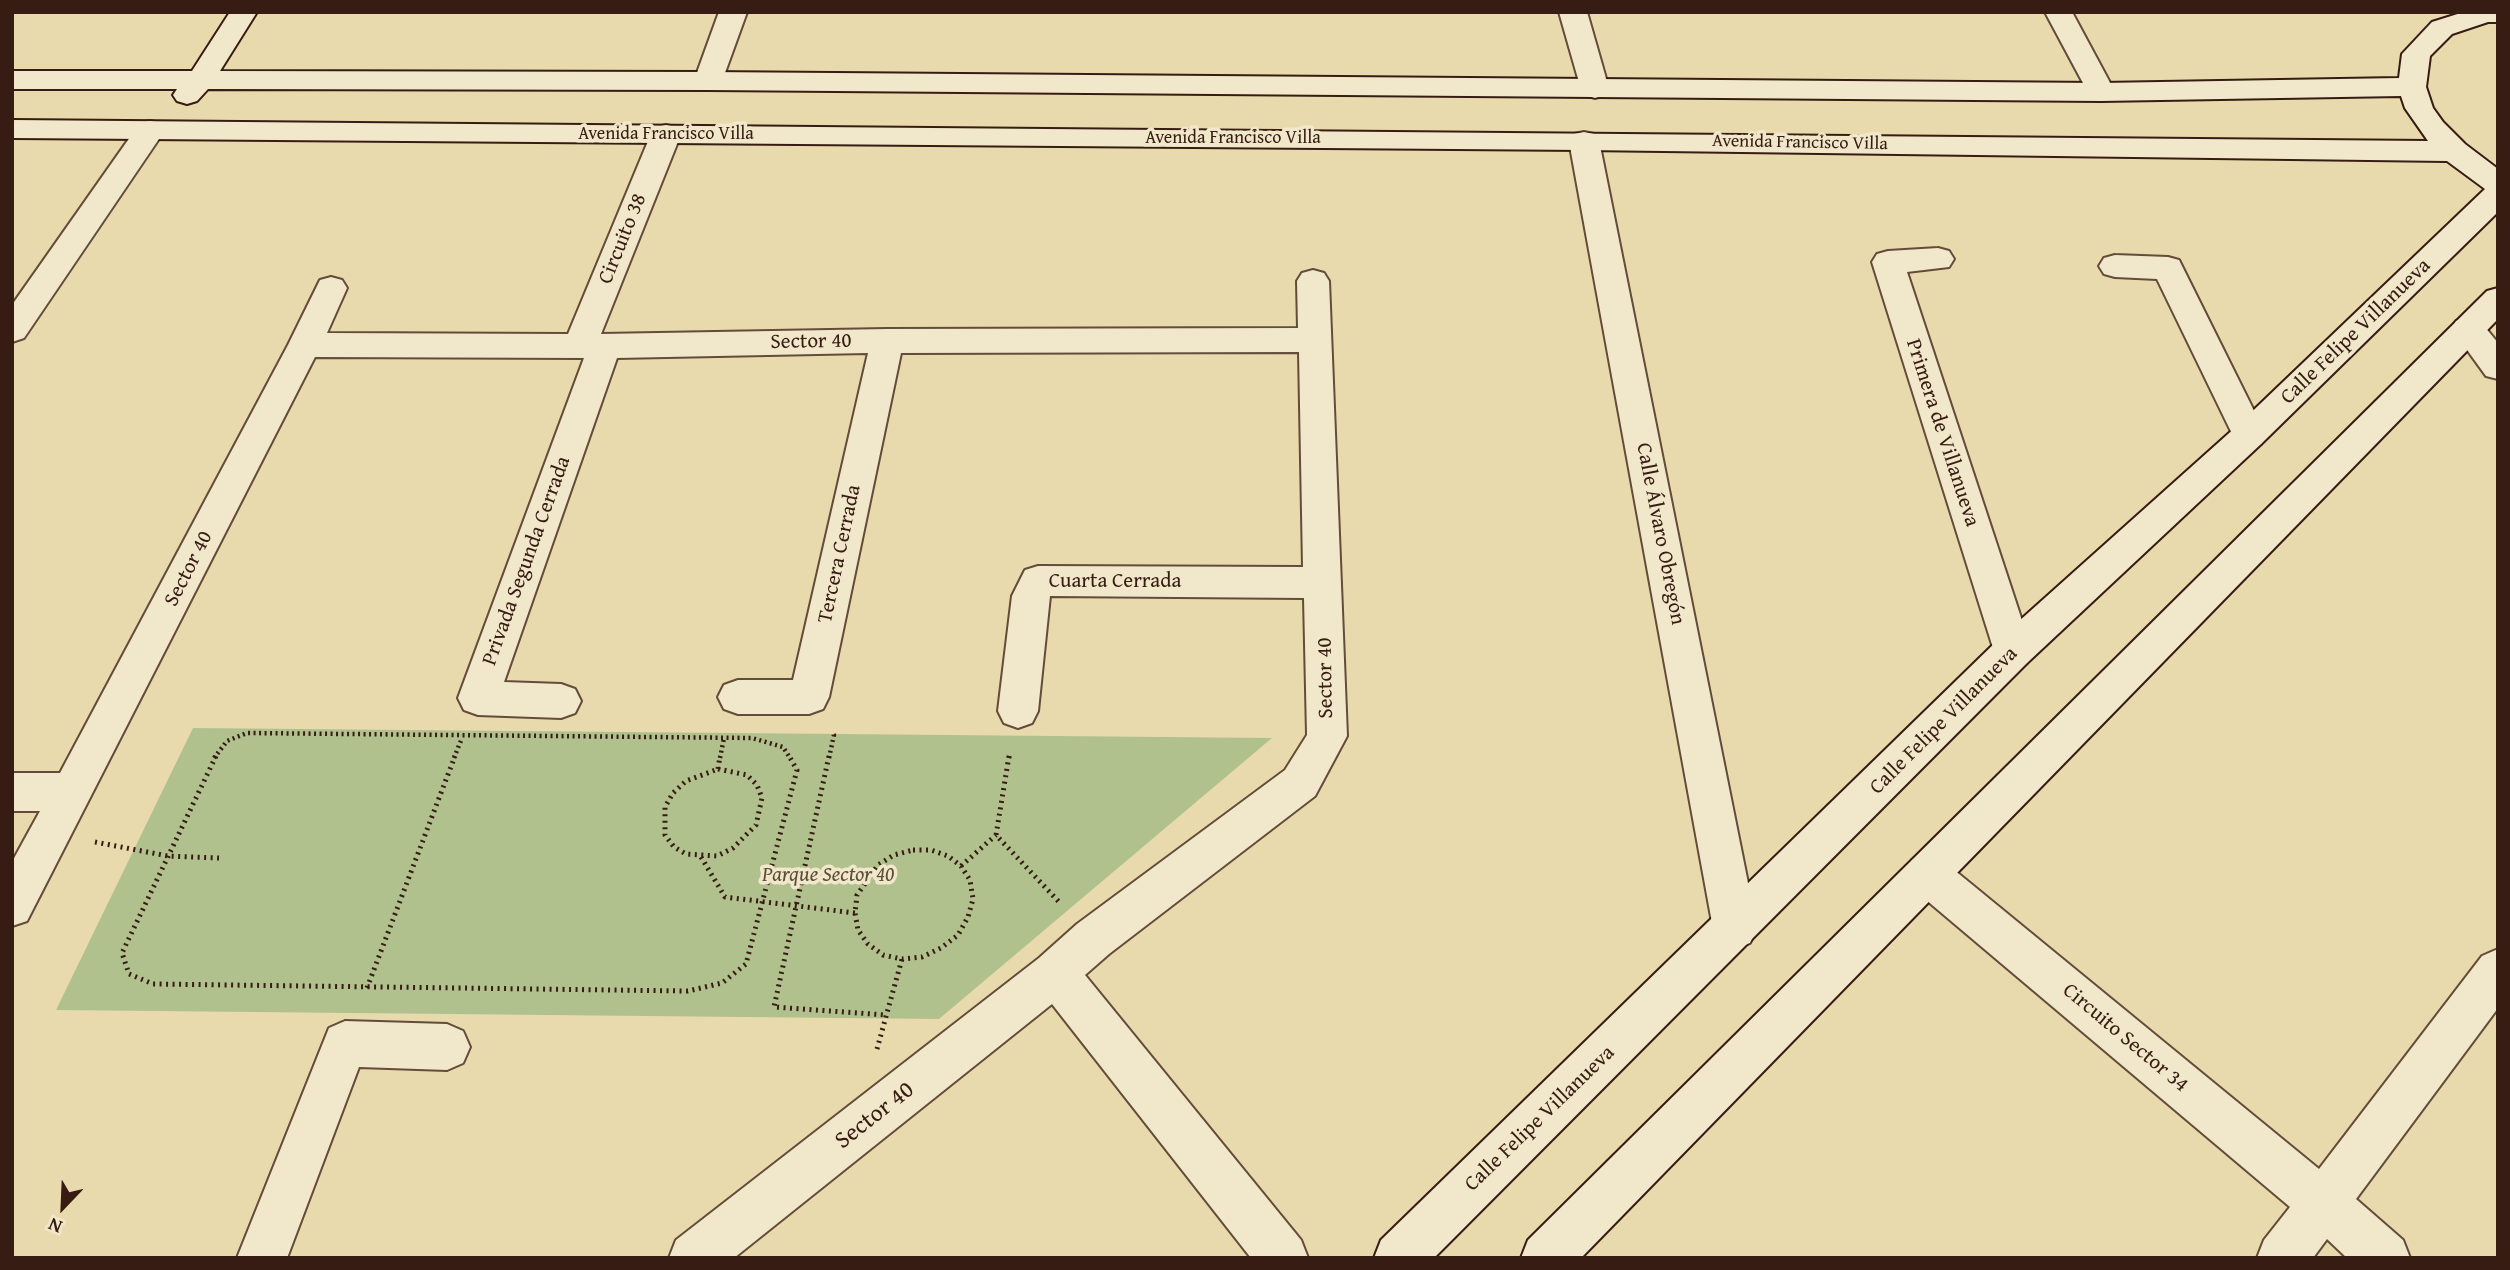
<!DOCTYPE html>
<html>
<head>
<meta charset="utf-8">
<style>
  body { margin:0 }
  #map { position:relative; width:2510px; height:1270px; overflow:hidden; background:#e9daae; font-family:"Gentium Book Plus",serif }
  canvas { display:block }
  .frame { position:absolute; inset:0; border:14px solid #361c12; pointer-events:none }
  .north { position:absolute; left:28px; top:1172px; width:70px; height:70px; -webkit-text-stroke:5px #f1e7ca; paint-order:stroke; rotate:203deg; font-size:19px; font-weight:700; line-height:28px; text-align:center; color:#361c12 }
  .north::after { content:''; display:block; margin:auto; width:24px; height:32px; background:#361c12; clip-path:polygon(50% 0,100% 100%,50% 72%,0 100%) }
</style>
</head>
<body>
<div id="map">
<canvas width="2510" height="1270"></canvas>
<div class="frame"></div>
<div class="north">N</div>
</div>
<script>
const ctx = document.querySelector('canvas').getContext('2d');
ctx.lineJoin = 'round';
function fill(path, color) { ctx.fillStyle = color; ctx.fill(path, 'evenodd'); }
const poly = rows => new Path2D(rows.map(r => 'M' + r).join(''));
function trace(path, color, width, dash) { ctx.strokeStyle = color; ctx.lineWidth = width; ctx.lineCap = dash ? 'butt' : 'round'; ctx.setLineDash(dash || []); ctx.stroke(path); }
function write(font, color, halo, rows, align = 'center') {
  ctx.font = font + ' "Gentium Book Plus",serif'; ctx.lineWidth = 7; ctx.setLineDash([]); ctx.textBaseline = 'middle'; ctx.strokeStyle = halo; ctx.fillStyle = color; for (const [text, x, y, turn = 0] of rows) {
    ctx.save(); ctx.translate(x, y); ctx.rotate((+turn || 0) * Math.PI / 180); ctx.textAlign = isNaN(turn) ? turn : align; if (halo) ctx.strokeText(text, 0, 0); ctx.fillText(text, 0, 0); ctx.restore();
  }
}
const green = poly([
  [193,728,1272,738,939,1019,56,1010]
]);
const pathFar1 = poly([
  [214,758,227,741,247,733,752,738,783,747,790,758],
  [454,758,462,738],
  [720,758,724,738],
  [829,758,834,735,832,733],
  [1009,758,1010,753]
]);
const path = poly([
  [216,756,122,953,129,974,153,984,688,991,722,983,746,964,797,770,789,756],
  [829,756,774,1007,886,1015],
  [1009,756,996,835,1060,903],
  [718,769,747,775,757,785,762,798,756,825,733,848,717,856,686,854,674,847,665,835,665,807,673,793,686,781,718,769],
  [718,769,720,756],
  [95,842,168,856,219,858],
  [913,850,931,850,948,856,961,866,970,880,973,899,968,917,958,935,941,948,922,957,902,959,883,955,868,944,858,930,855,913,857,895,878,865,894,855,913,850],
  [701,857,725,897,855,913],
  [961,866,996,835],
  [367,988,455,756],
  [877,1049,902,959]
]);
const street = poly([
  [719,12,747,12,722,81,718,87,708,90,698,87,694,81,719,12],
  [1559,12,1587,12,1609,89,1605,95,1595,98,1585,95,1581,89,1559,12],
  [2045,12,2072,12,2115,92,2111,98,2101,101,2091,98,2045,12],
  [150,121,160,123,165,130,24,338,12,342,12,305,140,123,150,121],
  [666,125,676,127,681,134,601,334,887,329,1298,328,1297,281,1302,273,1313,270,1324,273,1329,281,1347,736,1315,796,1109,954,1085,975,1301,1240,1308,1258,1251,1258,1052,1004,734,1258,669,1258,676,1240,1039,958,1077,924,1285,770,1307,735,1304,598,1050,596,1038,711,1032,723,1018,728,1004,723,998,711,1012,596,1025,570,1038,566,1303,567,1299,352,901,353,829,697,823,709,809,714,738,714,724,709,718,697,724,685,738,680,793,680,868,353,617,358,504,682,561,684,575,689,581,701,575,713,561,718,478,715,464,710,458,698,584,358,315,357,27,921,12,926,12,862,40,811,12,811,12,773,60,773,288,345,320,280,331,277,342,280,347,288,327,333,568,334,651,134,656,127,666,125],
  [1584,132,1594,134,1599,141,1757,928,1750,943,1735,949,1720,943,1713,928,1569,141,1574,134,1584,132],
  [1938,248,1949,251,1954,259,1949,267,1907,272,2032,651,2027,663,2013,667,1999,663,1994,651,1872,262,1877,254,1888,251,1938,248],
  [2115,255,2168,257,2179,260,2266,435,2261,444,2249,448,2237,444,2157,279,2115,277,2104,274,2099,266,2104,258,2115,255],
  [2468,317,2480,321,2498,343,2498,379,2486,376,2452,329,2456,321,2468,317],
  [1927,854,1942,860,2319,1169,2482,956,2498,949,2498,1008,2356,1199,2403,1240,2410,1258,2347,1258,2327,1239,2313,1258,2257,1258,2264,1240,2290,1207,1912,888,1906,874,1912,860,1927,854],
  [345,1021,447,1024,463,1031,470,1047,463,1063,447,1070,359,1067,287,1258,237,1258,329,1028,345,1021]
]);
const secondary = poly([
  [230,12,257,12,220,71,708,72,2101,83,2399,78,2402,54,2432,22,2464,12,2498,12,2498,22,2488,22,2452,34,2430,56,2426,87,2433,108,2443,122,2465,144,2498,169,2498,212,2261,444,2027,663,1434,1258,1374,1258,1381,1240,1999,639,2237,426,2485,189,2447,161,1584,150,12,138,12,120,2428,141,2405,108,2401,96,2101,101,708,90,208,89,197,101,187,104,177,101,173,95,177,89,12,89,12,71,192,71,230,12],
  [2498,288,2498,319,1581,1258,1521,1258,1528,1240,2487,291,2498,288]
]);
const farStreetnames = [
  ["Avenida Francisco Villa",666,134],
  ["Avenida Francisco Villa",1233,138],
  ["Avenida Francisco Villa",1800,143,1]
];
const streetNames = [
  ["Circuito 38",623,239,-68],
  ["Calle Felipe Villanueva",2356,332,-44],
  ["Sector 40",811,342,-1],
  ["Primera de Villanueva",1942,433,72],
  ["Calle Álvaro Obregón",1660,534,79],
  ["Tercera Cerrada",840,554,-78],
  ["Privada Segunda Cerrada",527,561,-70],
  ["Sector 40",189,569,-63],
  ["Cuarta Cerrada",1115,582],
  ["Sector 40",1326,678,-91],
  ["Calle Felipe Villanueva",1944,721,-45],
  ["Circuito Sector 34",2125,1038,40],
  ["Calle Felipe Villanueva",1540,1119,-44]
];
const parkNames = [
  ["Parque Sector 40",828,876]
];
const nearStreetnames = [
  ["Sector 40",875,1116,-38]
];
fill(green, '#b1c18e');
trace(street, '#634c39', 4);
trace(secondary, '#361c12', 4);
trace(pathFar1, '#361c12', 4.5, [2, 3.5]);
trace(path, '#361c12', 5, [2, 4.5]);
fill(street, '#f1e7ca');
fill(secondary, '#f1e7ca');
write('18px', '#361c12', '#f1e7ca', farStreetnames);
write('21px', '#361c12', '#f1e7ca', streetNames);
write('italic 21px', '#5b4e37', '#f1e7ca', parkNames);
write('24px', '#361c12', '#f1e7ca', nearStreetnames);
</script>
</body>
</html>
